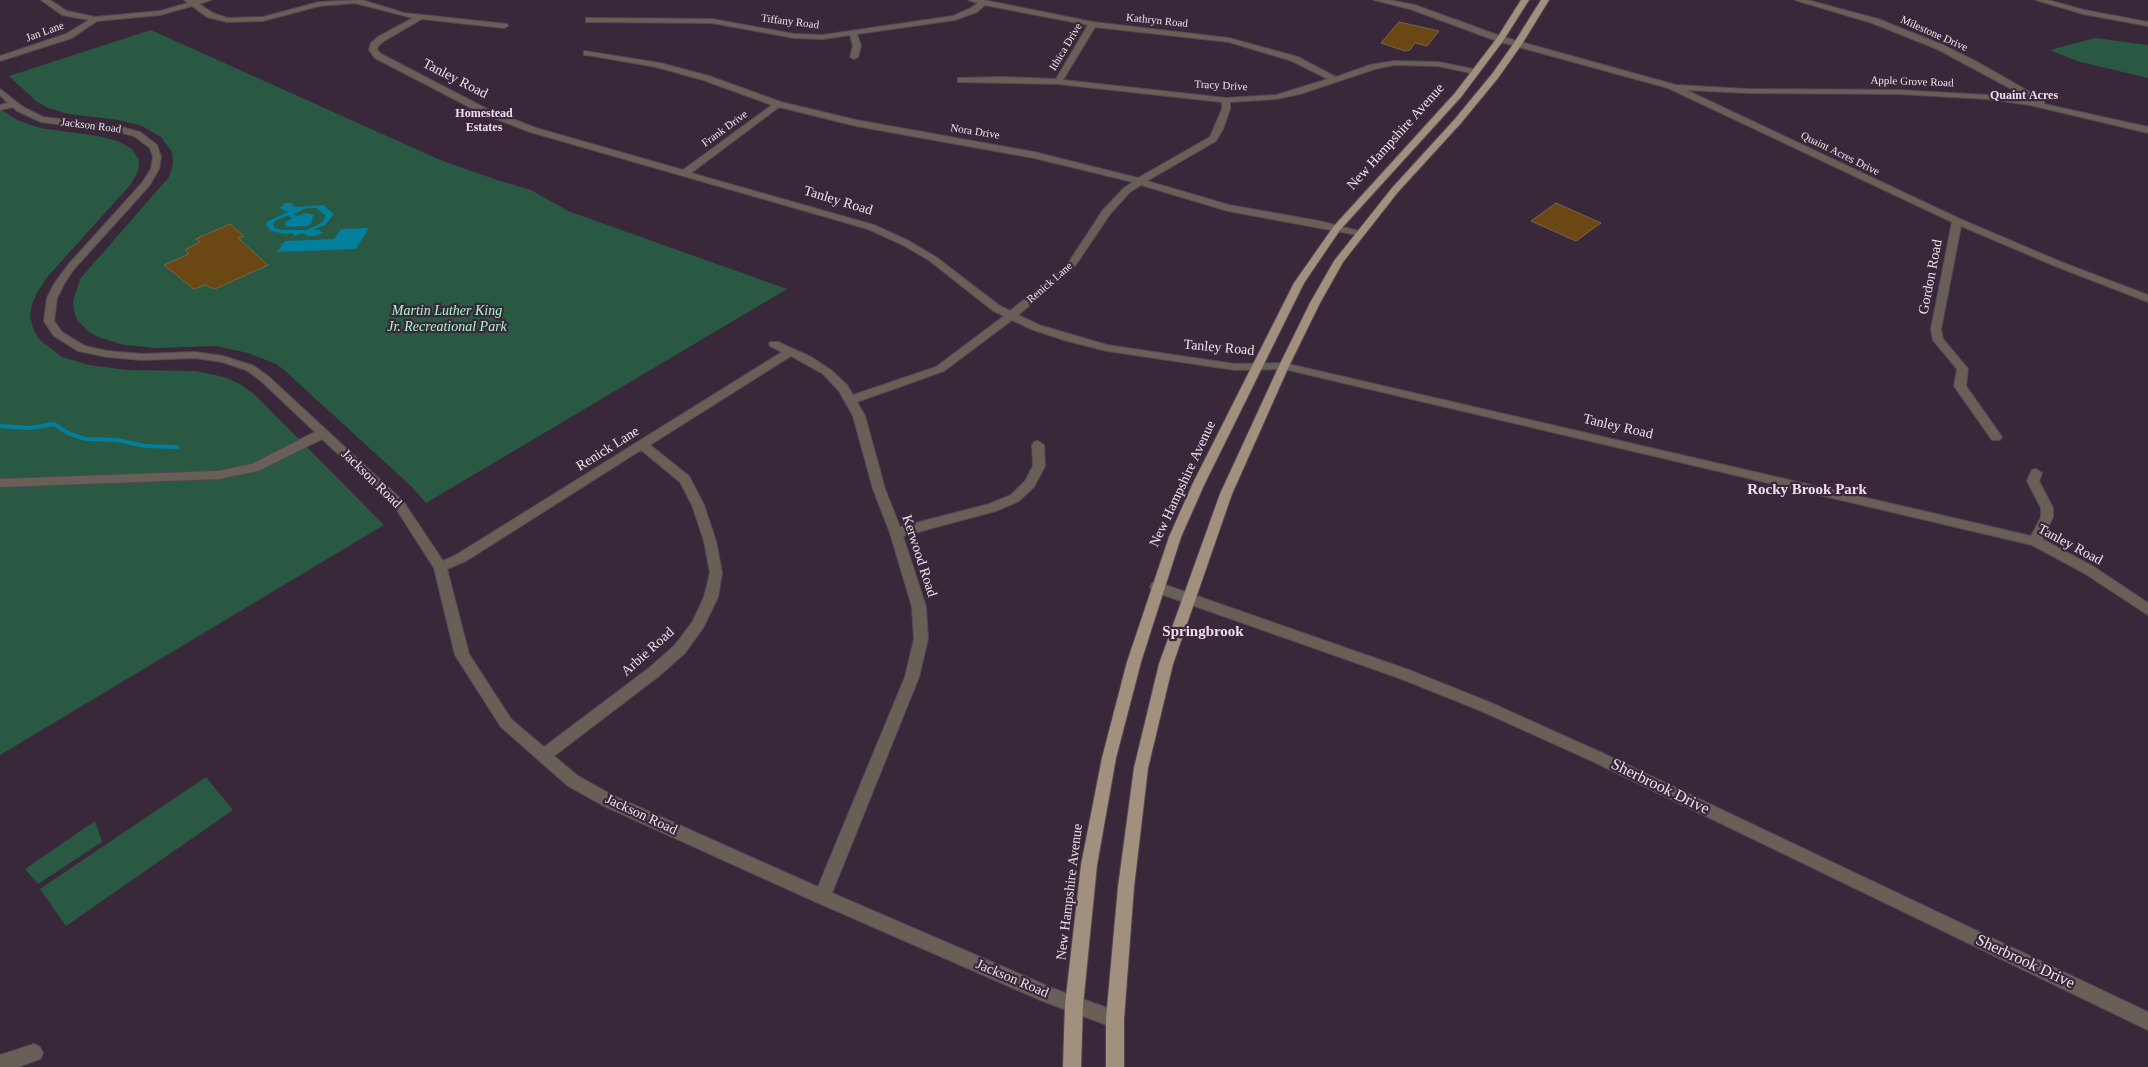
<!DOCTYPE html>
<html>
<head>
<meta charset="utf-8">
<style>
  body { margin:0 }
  canvas { display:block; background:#392839 }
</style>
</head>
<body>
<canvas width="2148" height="1067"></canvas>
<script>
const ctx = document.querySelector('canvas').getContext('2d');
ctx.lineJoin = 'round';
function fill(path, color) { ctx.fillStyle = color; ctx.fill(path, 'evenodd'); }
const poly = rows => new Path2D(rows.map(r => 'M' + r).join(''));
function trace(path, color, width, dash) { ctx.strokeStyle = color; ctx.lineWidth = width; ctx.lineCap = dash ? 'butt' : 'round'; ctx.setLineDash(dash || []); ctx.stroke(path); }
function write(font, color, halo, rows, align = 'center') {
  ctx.font = font + ' "Times New Roman",serif'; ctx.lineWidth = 4.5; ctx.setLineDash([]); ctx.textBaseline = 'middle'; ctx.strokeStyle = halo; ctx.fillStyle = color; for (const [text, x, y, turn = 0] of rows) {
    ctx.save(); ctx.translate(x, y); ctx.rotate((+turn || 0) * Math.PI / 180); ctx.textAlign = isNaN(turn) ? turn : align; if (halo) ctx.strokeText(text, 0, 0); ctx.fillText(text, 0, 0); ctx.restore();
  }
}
const green = poly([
  [151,30,440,160,497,180,531,190,568,211,787,289,426,503,411,486,283,369,276,364,248,353,216,346,157,348,124,345,98,337,89,332,77,320,74,312,73,301,80,279,169,177,173,164,172,152,161,137,142,126,119,120,69,114,48,108,36,101,9,76],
  [2095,38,2148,45,2148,78,2077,61,2050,50],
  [0,109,17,120,40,128,98,136,118,141,132,149,139,160,138,171,131,184,49,275,38,291,32,304,30,317,34,331,41,341,62,357,89,365,127,370,196,371,224,377,240,384,255,395,384,525,0,755],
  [206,777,233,810,66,926,40,889],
  [95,821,102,842,38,884,25,869]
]);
const water = poly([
  [284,203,293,203,292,205,297,207,323,205,334,214,325,225,312,230,319,230,323,233,315,236,308,236,302,233,294,236,293,233,285,234,271,231,266,225,268,221,290,211,285,211,280,208],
  [307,208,316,208,326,216,321,223,307,230,281,230,275,228,273,224,275,221,287,216,292,218,284,223,287,227,307,226,311,224,314,215,306,213,297,216,294,214],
  [369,228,356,249,277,252,285,241,334,239,341,229]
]);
const stream = poly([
  [0,426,30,428,54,424,68,433,85,439,117,440,145,446,177,447]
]);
const building = poly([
  [1399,22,1439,31,1427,46,1415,43,1410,50,1405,51,1381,43,1399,22],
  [1556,203,1601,223,1576,241,1531,221,1556,203],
  [230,224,244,236,238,238,268,265,215,289,205,285,194,289,164,265,189,254,185,250,200,242,196,239,230,224]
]);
const minor = poly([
  [41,0,50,0,67,11,95,17,160,11,188,3,184,0,211,0,199,4,213,13,227,18,263,17,319,2,362,0,404,13,507,24,508,26,504,28,422,19,384,41,378,46,377,50,381,54,487,109,536,128,683,170,772,105,703,80,656,67,587,55,584,55,584,51,660,63,709,76,781,102,856,120,1034,152,1138,178,1210,137,1222,109,1222,102,1058,84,958,82,958,78,961,78,1002,77,1056,79,1088,25,985,5,977,12,955,20,857,34,861,46,858,57,854,59,850,57,853,46,850,35,823,39,794,38,712,23,589,22,586,22,586,18,712,19,794,34,823,35,953,16,971,8,978,3,968,0,983,0,1093,22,1229,38,1298,57,1336,77,1370,65,1394,61,1438,62,1478,70,1478,74,1475,74,1438,66,1394,65,1375,69,1300,94,1276,99,1230,102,1230,109,1223,129,1216,141,1147,181,1229,205,1319,221,1363,232,1363,236,1228,211,1141,185,1130,192,1110,214,1073,269,1018,315,1039,325,1107,345,1235,364,1284,363,2031,536,2041,517,2041,508,2027,481,2032,470,2036,469,2042,473,2039,481,2053,508,2053,517,2042,539,2094,567,2148,603,2148,615,2084,573,2032,545,1284,369,1235,370,1107,351,1067,341,1031,329,1012,320,944,371,857,402,865,416,885,489,900,527,989,504,1011,495,1025,481,1033,466,1032,445,1034,442,1038,441,1044,445,1045,466,1034,487,1019,501,996,511,903,536,926,607,928,639,919,677,832,893,1052,988,1121,1013,1124,1019,1121,1025,1115,1028,1045,1002,816,902,604,806,568,786,501,727,455,655,434,568,395,507,322,439,258,471,218,479,0,487,0,479,218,471,252,464,315,432,260,380,246,370,222,362,195,358,142,360,107,357,78,351,54,336,44,321,47,298,54,284,68,265,142,183,151,169,153,157,150,148,134,136,118,132,41,122,17,111,13,107,0,110,0,105,8,103,0,95,0,89,23,107,43,117,118,126,140,132,157,145,161,157,159,169,149,186,74,269,64,284,57,298,54,321,62,332,85,346,107,351,142,354,195,352,223,356,254,366,268,376,403,501,443,561,456,555,782,352,770,346,769,344,770,342,778,342,811,357,831,370,847,385,853,395,936,367,1004,316,992,310,930,261,903,245,868,229,530,132,481,113,375,58,369,50,371,43,378,37,413,18,355,3,319,6,263,21,227,22,207,17,192,6,160,15,97,21,72,38,0,61,0,56,66,34,89,20,62,15,41,0],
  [1095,27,1229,42,1292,61,1328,79,1276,95,1226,98,1063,80,1095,27],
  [779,107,856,126,1034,158,1133,182,1124,188,1103,210,1067,265,1010,311,1000,306,936,257,909,241,874,225,691,173,779,107],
  [791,356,823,374,839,391,853,416,873,489,890,533,912,607,914,639,905,677,818,887,614,796,578,776,554,756,659,676,685,653,703,628,718,597,722,573,716,541,704,505,689,476,650,445,791,356],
  [641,450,680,482,692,505,704,541,710,573,704,597,693,621,675,645,649,668,544,747,511,719,469,654,447,569,466,561,641,450],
  [1374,0,1389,0,1415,5,1503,37,1676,85,1747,89,1899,90,1987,95,2034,101,1937,49,1872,23,1795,0,1807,0,1878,19,1943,45,1979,63,2044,100,2044,104,2148,127,2148,133,2030,105,1987,99,1899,94,1747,93,1686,90,1960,219,2061,262,2148,295,2148,302,2055,266,1961,226,1941,329,1943,339,1968,369,1966,386,2002,437,2000,440,1992,440,1954,386,1957,369,1933,340,1931,329,1952,222,1668,88,1497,41,1410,9,1374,0],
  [2036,0,2048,0,2084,10,2148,22,2148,26,2083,14,2036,0],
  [1157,582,1409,670,1489,702,1600,752,2148,1012,2148,1030,1590,760,1479,710,1399,678,1152,591,1150,587,1152,583,1157,582],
  [34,1044,40,1047,43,1053,40,1059,18,1067,0,1067,0,1055,34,1044]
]);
const major = poly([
  [1521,0,1529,0,1503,41,1461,97,1340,230,1304,283,1205,483,1181,537,1141,662,1116,758,1097,865,1083,1005,1081,1067,1063,1067,1065,1005,1081,865,1102,758,1127,662,1169,537,1193,483,1294,283,1334,226,1455,93,1497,38,1521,0],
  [1541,0,1549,0,1522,44,1498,78,1461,123,1398,192,1343,262,1320,303,1289,366,1232,494,1173,664,1148,768,1134,887,1124,1019,1124,1067,1106,1067,1106,1019,1118,887,1134,768,1159,664,1220,494,1279,366,1310,303,1334,261,1392,188,1455,119,1492,74,1514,43,1541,0]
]);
const farStreetnames = [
  ["Kathryn Road",1157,21,6],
  ["Tiffany Road",790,22,7],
  ["Jan Lane",45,32,-20],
  ["Milestone Drive",1934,34,24],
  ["Ithica Drive",1066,47,-59],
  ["Apple Grove Road",1912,82,2],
  ["Tracy Drive",1221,86,3],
  ["Jackson Road",91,126,7],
  ["Frank Drive",725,129,-36],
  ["Nora Drive",975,132,9],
  ["Quaint Acres Drive",1840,154,26],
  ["Renick Lane",1050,283,-41]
];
const farNeighbourhoodnames = [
  ["Quaint Acres",2024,96],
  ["Homestead",484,114],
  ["Estates",484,128]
];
const streetNames = [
  ["Tanley Road",455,79,27],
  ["New Hampshire Avenue",1396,137,-48],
  ["Tanley Road",838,201,17],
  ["Gordon Road",1931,277,-79],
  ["Tanley Road",1219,348,5],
  ["Tanley Road",1618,427,13],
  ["Renick Lane",608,449,-32],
  ["Jackson Road",371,479,44],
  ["New Hampshire Avenue",1183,484,-65],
  ["Tanley Road",2070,545,28],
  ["Kerwood Road",919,556,72],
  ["Arbie Road",648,652,-42],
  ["Jackson Road",641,815,25],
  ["New Hampshire Avenue",1070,892,-83],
  ["Jackson Road",1012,979,23]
];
const parkNames = [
  ["Martin Luther King",447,311],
  ["Jr. Recreational Park",447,327]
];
const neighbourhoodNames = [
  ["Rocky Brook Park",1807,490],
  ["Springbrook",1203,632]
];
const nearStreetnames = [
  ["Sherbrook Drive",1660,787,26],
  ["Sherbrook Drive",2025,962,25]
];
fill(green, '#295942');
fill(water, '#017f9d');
trace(stream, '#017f9d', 4);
fill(building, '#6b4714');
trace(building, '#76644f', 1);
trace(minor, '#564656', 2);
trace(major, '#564656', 2);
fill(minor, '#686057');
fill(major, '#a1907d');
write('11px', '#efe3ee', '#392839', farStreetnames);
write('bold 12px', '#f2daf1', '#392839', farNeighbourhoodnames);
write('14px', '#efe3ee', '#392839', streetNames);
write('italic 14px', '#a3fbcd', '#392839', parkNames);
write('bold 15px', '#f2daf1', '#392839', neighbourhoodNames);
write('16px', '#efe3ee', '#392839', nearStreetnames);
</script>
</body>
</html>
